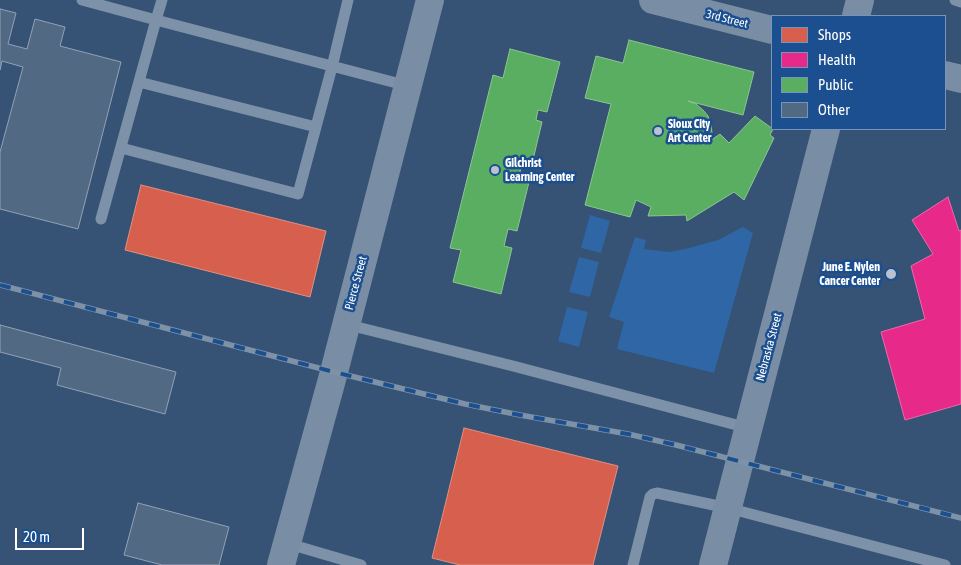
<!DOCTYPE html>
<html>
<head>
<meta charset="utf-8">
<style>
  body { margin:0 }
  #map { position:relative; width:961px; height:565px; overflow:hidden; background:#365274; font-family:"Asap Condensed",sans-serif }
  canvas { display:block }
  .legend { position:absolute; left:771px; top:15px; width:175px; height:115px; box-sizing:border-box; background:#1b4f8f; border:1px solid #7695bc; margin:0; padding:6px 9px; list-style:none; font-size:15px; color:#fff }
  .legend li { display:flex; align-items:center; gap:10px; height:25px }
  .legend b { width:25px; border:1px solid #7695bc }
  .scale { position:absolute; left:15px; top:528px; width:69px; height:22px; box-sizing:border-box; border:2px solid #fff; border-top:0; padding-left:6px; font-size:15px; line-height:18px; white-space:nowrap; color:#fff; -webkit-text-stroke:4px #1b4f8f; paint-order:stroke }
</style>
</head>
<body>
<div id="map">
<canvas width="961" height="565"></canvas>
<ul class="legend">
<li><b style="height:14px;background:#d6604d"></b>Shops</li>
<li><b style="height:14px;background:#e7298a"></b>Health</li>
<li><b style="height:14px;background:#5aae61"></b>Public</li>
<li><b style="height:14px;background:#526984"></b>Other</li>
</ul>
<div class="scale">20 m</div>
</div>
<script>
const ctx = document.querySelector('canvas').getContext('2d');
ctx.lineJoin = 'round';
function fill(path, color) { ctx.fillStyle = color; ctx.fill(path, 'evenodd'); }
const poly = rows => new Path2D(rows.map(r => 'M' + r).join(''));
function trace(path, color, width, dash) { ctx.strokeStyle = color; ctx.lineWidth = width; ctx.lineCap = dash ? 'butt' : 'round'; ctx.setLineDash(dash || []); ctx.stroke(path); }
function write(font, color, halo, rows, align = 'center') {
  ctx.font = font + ' "Asap Condensed",sans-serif'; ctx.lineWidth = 5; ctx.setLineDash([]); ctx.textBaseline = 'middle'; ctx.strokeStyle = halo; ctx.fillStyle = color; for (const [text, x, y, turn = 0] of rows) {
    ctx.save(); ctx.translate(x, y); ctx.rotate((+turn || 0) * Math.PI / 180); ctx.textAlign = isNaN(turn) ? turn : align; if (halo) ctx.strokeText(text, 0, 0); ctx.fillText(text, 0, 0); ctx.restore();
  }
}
const green = poly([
  [590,215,610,221,601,253,581,248],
  [743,227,753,233,714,373,617,349,624,322,609,317,635,237,646,240,644,249,670,252,689,248,718,240],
  [579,257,599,262,590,297,569,292],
  [567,307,588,312,579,347,558,341]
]);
const shops = poly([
  [141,185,326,231,310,297,125,250,141,185],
  [464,428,618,466,593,565,460,565,432,558,464,428]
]);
const health = poly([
  [948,197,959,231,961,230,961,404,905,420,881,332,925,319,911,266,933,254,912,220,948,197]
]);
const public = poly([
  [629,40,754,72,743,115,688,101,696,104,703,110,708,116,711,124,712,133,710,141,720,134,729,143,755,116,773,129,770,135,774,138,744,200,734,192,687,221,686,215,648,216,651,207,636,200,630,217,585,205,611,104,585,98,596,56,623,63,629,40],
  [510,49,560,62,547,112,538,110,536,120,542,122,532,164,523,162,519,175,530,178,517,231,508,229,504,246,512,248,501,294,453,282,461,250,450,248,493,75,503,78,510,49]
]);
const building = poly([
  [0,9,16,13,8,44,27,49,35,19,65,27,60,46,121,62,78,229,0,209,0,152,23,67,2,61,0,70,0,9],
  [0,325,176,372,165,414,57,385,61,368,0,352,0,325],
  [138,503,229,527,219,565,162,565,124,555,138,503]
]);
const service = poly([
  [82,0,156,20,162,0],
  [955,0,961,2],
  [139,82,316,127],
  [121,148,298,194,332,67,348,0],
  [101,219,156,20,408,86],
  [345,324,513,366,748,428],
  [286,543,361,565],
  [633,565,650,497,653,494,657,493,728,508,945,565]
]);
const secondary = poly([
  [653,0,772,30],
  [856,16,860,0],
  [945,75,961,79],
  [281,565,334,372,430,0],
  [713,565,826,129]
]);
const rail = poly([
  [0,285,334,372,465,404,520,415,628,434,676,445,961,518]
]);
const markers = [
  [658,131,5,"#b9c2ce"],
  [495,170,5,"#b9c2ce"],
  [891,274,6,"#b9c2ce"]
];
const streetNames = [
  ["3rd Street",727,19,14],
  ["Pierce Street",356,283,-75],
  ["Nebraska Street",769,347,-75]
];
const poiNames = [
  ["Sioux City",668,124],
  ["Art Center",668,138],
  ["Gilchrist",505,163],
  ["Learning Center",505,177],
  ["June E. Nylen",880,267,"right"],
  ["Cancer Center",880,281,"right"]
];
fill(green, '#2f66a5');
fill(shops, '#d6604d');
trace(shops, '#e29082', 1);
fill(health, '#e7298a');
trace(health, '#ee69ad', 1);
fill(public, '#5aae61');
trace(public, '#8cc690', 1);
fill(building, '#526984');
trace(building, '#92a2b6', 1);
trace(service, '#7d92a8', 11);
trace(secondary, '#798da4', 28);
trace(rail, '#7e92a7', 5.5);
trace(rail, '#1b4f8f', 4, [11]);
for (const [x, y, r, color] of markers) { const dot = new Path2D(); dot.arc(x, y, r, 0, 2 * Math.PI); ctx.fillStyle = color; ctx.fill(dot); trace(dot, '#1b4f8f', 2); }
write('12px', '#fff', '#1b4f8f', streetNames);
write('bold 12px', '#fff', '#1b4f8f', poiNames, 'left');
</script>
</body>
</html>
